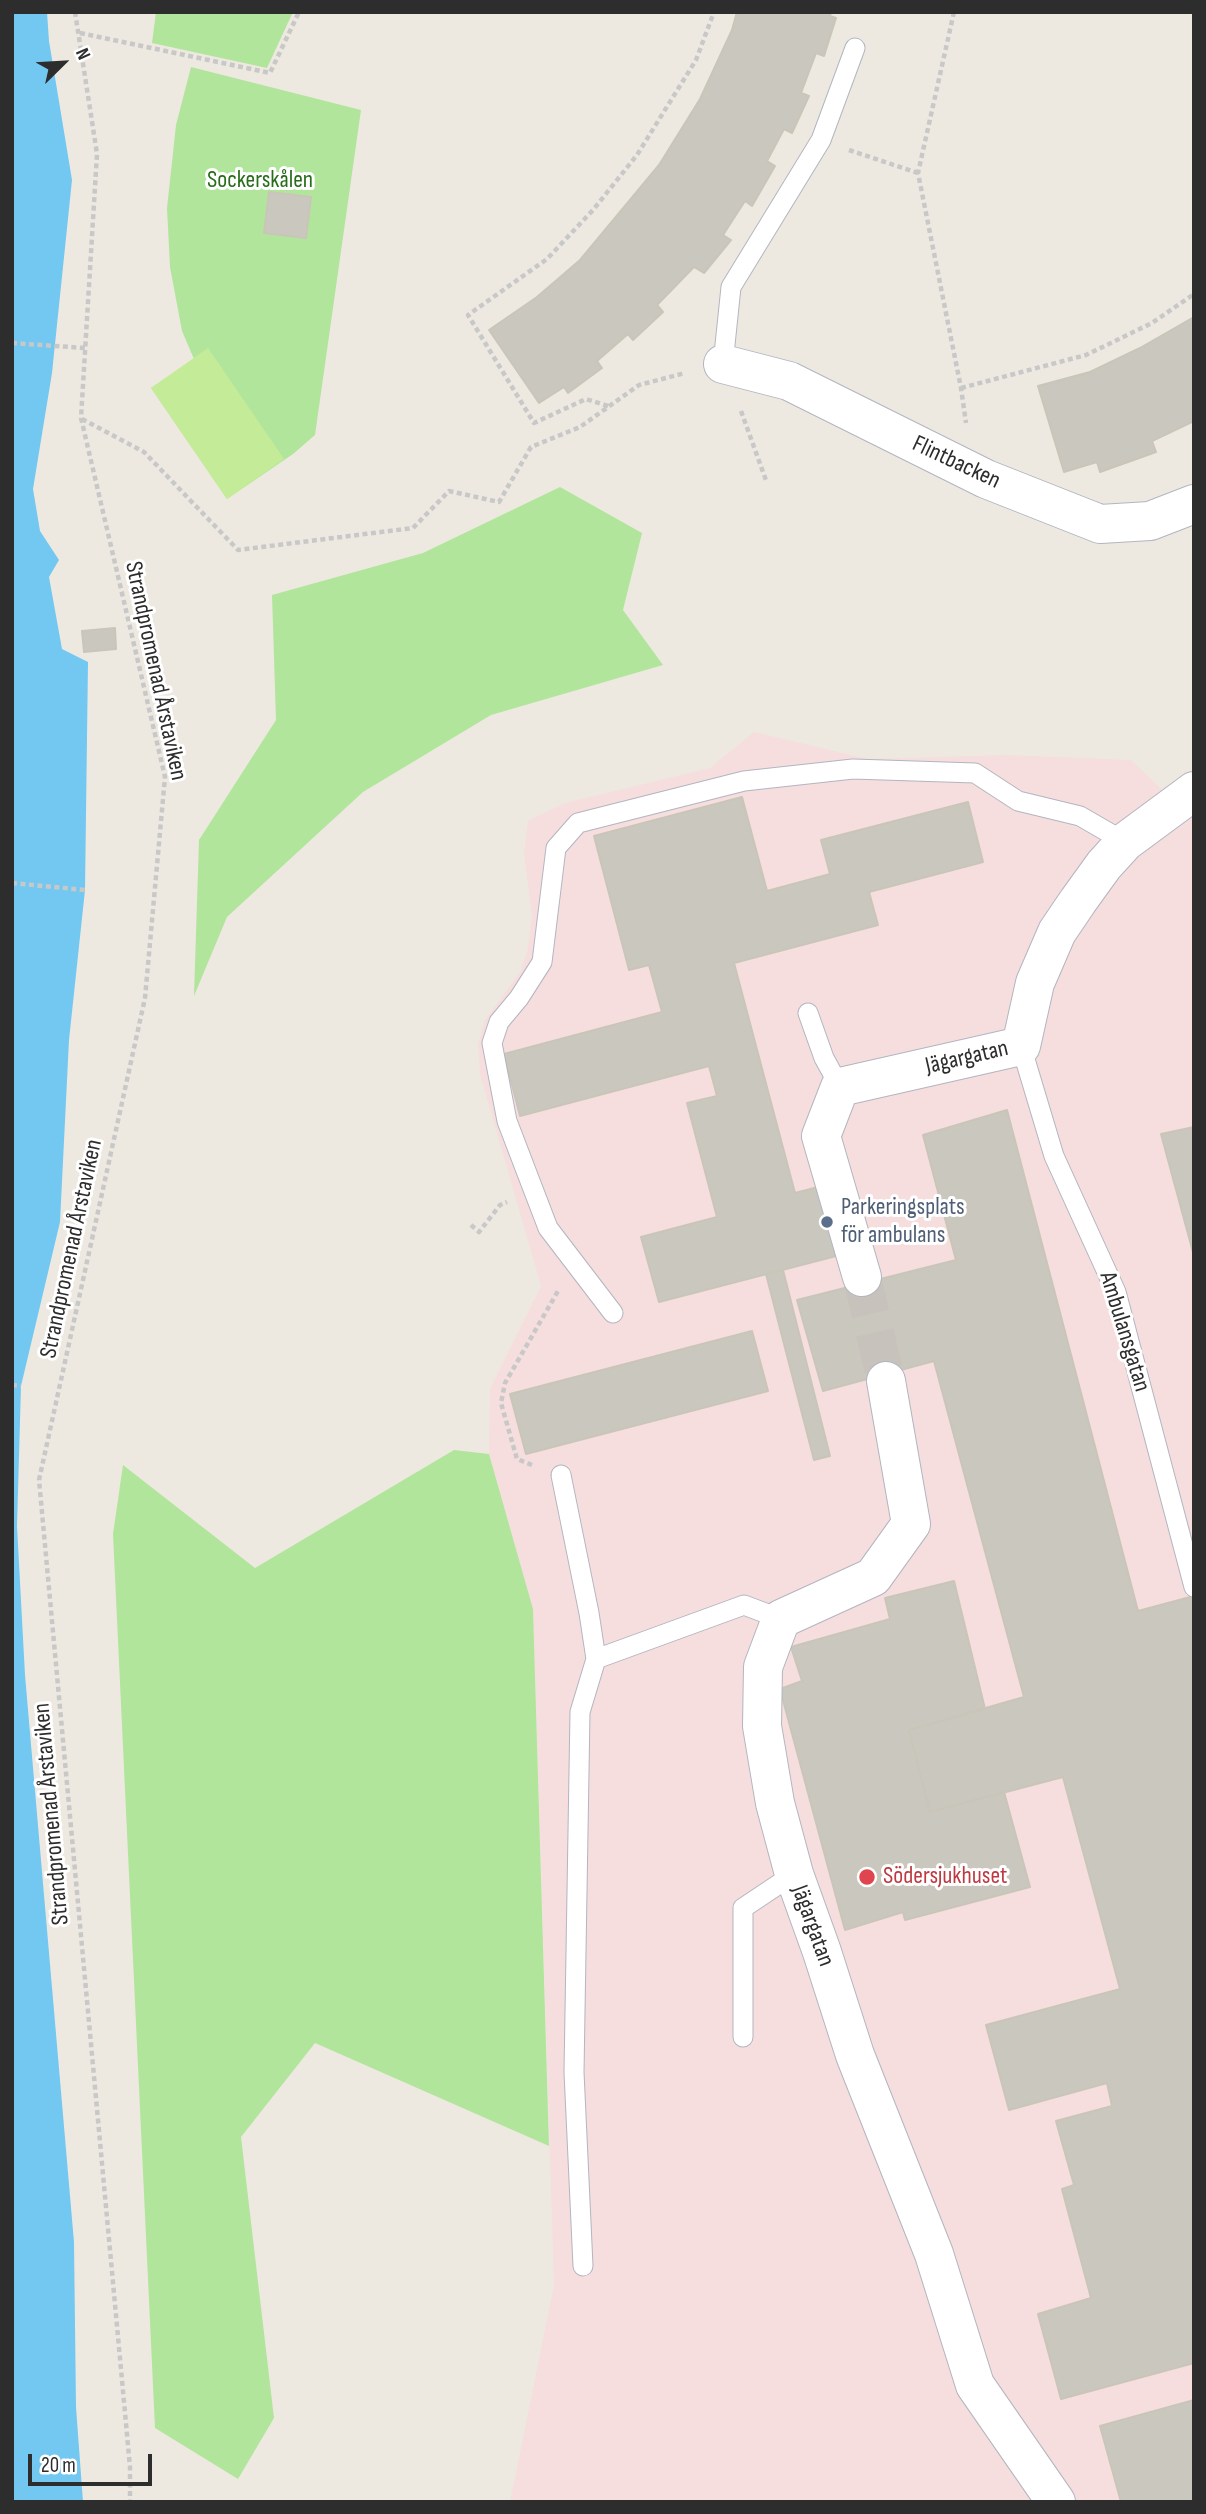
<!DOCTYPE html>
<html>
<head>
<meta charset="utf-8">
<style>
  body { margin:0 }
  #map { position:relative; width:1206px; height:2514px; overflow:hidden; background:#eee9e0; font-family:"Sofia Sans Condensed",sans-serif }
  canvas { display:block }
  .frame { position:absolute; inset:0; border:14px solid #2d2d2d; pointer-events:none }
  .north { position:absolute; left:28px; top:28px; width:70px; height:70px; -webkit-text-stroke:5px #fff; paint-order:stroke; rotate:66deg; font-size:19px; font-weight:700; line-height:28px; text-align:center; color:#2d2d2d }
  .north::after { content:''; display:block; margin:auto; width:24px; height:32px; background:#2d2d2d; clip-path:polygon(50% 0,100% 100%,50% 72%,0 100%) }
  .scale { position:absolute; left:28px; top:2454px; width:124px; height:32px; box-sizing:border-box; border:4px solid #2d2d2d; border-top:0; padding-left:9px; font-size:21px; line-height:24px; white-space:nowrap; color:#2d2d2d; -webkit-text-stroke:5px #fff; paint-order:stroke }
</style>
</head>
<body>
<div id="map">
<canvas width="1206" height="2514"></canvas>
<div class="frame"></div>
<div class="north">N</div>
<div class="scale">20 m</div>
</div>
<script>
const ctx = document.querySelector('canvas').getContext('2d');
ctx.lineJoin = 'round';
function fill(path, color) { ctx.fillStyle = color; ctx.fill(path, 'evenodd'); }
const poly = rows => new Path2D(rows.map(r => 'M' + r).join(''));
function trace(path, color, width, dash) { ctx.strokeStyle = color; ctx.lineWidth = width; ctx.lineCap = dash ? 'butt' : 'round'; ctx.setLineDash(dash || []); ctx.stroke(path); }
function write(font, color, halo, rows, align = 'center') {
  ctx.font = font + ' "Sofia Sans Condensed",sans-serif'; ctx.lineWidth = 6; ctx.setLineDash([]); ctx.textBaseline = 'middle'; ctx.strokeStyle = halo; ctx.fillStyle = color; for (const [text, x, y, turn = 0] of rows) {
    ctx.save(); ctx.translate(x, y); ctx.rotate((+turn || 0) * Math.PI / 180); ctx.textAlign = isNaN(turn) ? turn : align; if (halo) ctx.strokeText(text, 0, 0); ctx.fillText(text, 0, 0); ctx.restore();
  }
}
const medical = poly([
  [754,732,868,759,1006,755,1131,760,1185,812,1194,805,1194,2502,510,2502,554,2285,533,1609,489,1454,490,1389,541,1286,480,1074,478,1044,485,1020,520,972,528,949,532,916,524,854,528,821,565,803,710,768]
]);
const green = poly([
  [156,12,293,12,267,68,152,43],
  [191,67,361,110,315,435,293,454,227,499,151,388,194,359,182,331,170,267,167,208,176,125],
  [560,487,642,533,623,610,663,665,491,715,363,792,227,917,194,996,199,840,276,720,272,595,423,553],
  [454,1450,489,1454,533,1609,549,2146,315,2043,241,2137,274,2418,238,2479,155,2428,113,1534,123,1465,255,1568]
]);
const pitch = poly([
  [208,348,284,459,227,499,151,388]
]);
const water = poly([
  [12,12,47,12,49,41,72,180,52,373,33,489,40,531,59,560,49,577,62,649,88,662,85,890,69,1040,60,1222,21,1386,17,1526,25,1675,74,2242,76,2407,83,2502,12,2502]
]);
const building = poly([
  [737,12,831,12,830,16,836,18,824,56,816,53,801,93,809,96,792,133,784,129,767,161,775,166,752,206,745,201,723,235,731,240,704,273,694,267,657,305,663,312,633,340,628,334,597,361,602,368,568,393,564,387,539,403,489,330,537,297,580,260,659,165,700,99,732,30,737,12],
  [269,192,311,197,306,238,264,233,269,192],
  [1194,317,1194,421,1152,441,1156,452,1100,472,1097,462,1064,472,1038,386,1090,372,1140,348,1194,317],
  [115,628,116,649,84,652,82,631,115,628],
  [742,797,767,891,830,874,821,840,968,802,983,862,869,892,878,925,734,963,795,1193,822,1186,840,1255,659,1302,641,1237,717,1217,687,1103,717,1096,709,1066,520,1116,504,1054,662,1012,649,965,629,970,594,836,742,797],
  [1007,1110,1138,1611,1194,1596,1194,2363,1061,2399,1038,2314,1091,2298,1062,2189,1074,2185,1056,2121,1112,2106,1107,2083,1009,2110,986,2025,1120,1989,1063,1777,930,1812,909,1730,1024,1697,934,1361,823,1391,797,1300,956,1260,923,1135,1007,1110],
  [1194,1127,1194,1256,1161,1134,1194,1127],
  [783,1270,830,1456,814,1460,766,1274,783,1270],
  [752,1331,768,1391,526,1454,510,1394,752,1331],
  [954,1581,985,1709,909,1730,930,1812,1004,1792,1030,1887,905,1920,903,1912,845,1930,780,1689,802,1681,791,1647,890,1619,885,1598,954,1581],
  [1194,2400,1194,2502,1121,2502,1100,2426,1194,2400]
]);
const streetTunnel = poly([
  [862,1277,886,1381]
]);
const path = poly([
  [75,12,97,154,81,418,165,777,145,998,39,1480,130,2467,130,2502],
  [954,12,918,173,961,388,966,423],
  [80,33,270,73,299,12],
  [849,150,918,173],
  [12,343,85,348],
  [961,388,1086,355,1152,323,1194,294],
  [608,406,586,399,534,423,468,315,547,259,593,210,637,155,696,60,714,12],
  [741,411,767,483],
  [82,419,144,452,238,550,413,528,449,491,499,502,531,447,580,427,639,385,685,373],
  [12,883,85,890],
  [471,1225,479,1232,500,1205,507,1202],
  [12,1385,21,1386],
  [532,1465,517,1459,501,1403,505,1383,558,1291]
]);
const lane = poly([
  [723,364,731,287,821,140,855,48],
  [808,1013,824,1058,840,1087],
  [1021,1046,1054,1156,1116,1292,1194,1587],
  [613,1313,548,1228,507,1121,492,1043,499,1022,519,998,542,962,556,848,578,823,744,781,853,769,975,773,1018,801,1080,816,1125,842],
  [561,1475,589,1613,596,1659],
  [743,2037,743,1908,794,1874],
  [583,2266,574,2072,580,1712,596,1659,744,1605,781,1619]
]);
const street = poly([
  [723,364,789,381,986,479,1100,524,1150,521,1194,504],
  [862,1277,821,1136,840,1087,1021,1046,1035,983,1057,932,1078,901,1104,865,1125,842,1194,791],
  [886,1381,911,1524,873,1577,781,1619,763,1667,762,1726,775,1803,794,1874,822,1952,855,2055,934,2254,975,2385,1056,2502]
]);
const markers = [
  [827,1222,7,"#5c6f8a"],
  [867,1877,9,"#e0444e"]
];
const parkNames = [
  ["Sockerskålen",260,181]
];
const streetNames = [
  ["Flintbacken",956,463,25],
  ["Strandpromenad Årstaviken",155,671,78],
  ["Jägargatan",967,1058,-13],
  ["Strandpromenad Årstaviken",72,1249,-78],
  ["Ambulansgatan",1124,1332,73],
  ["Strandpromenad Årstaviken",52,1814,-95],
  ["Jägargatan",812,1926,70]
];
const serviceNames = [
  ["Parkeringsplats",841,1208],
  ["för ambulans",841,1236]
];
const healthNames = [
  ["Södersjukhuset",883,1877]
];
fill(medical, '#f5dedd');
fill(green, '#b1e59c');
fill(pitch, '#c4ec98');
fill(water, '#72c8f1');
fill(building, '#cac7be');
trace(building, '#cac5b9', 2);
trace(streetTunnel, '#c7c3bc', 38, [38, 19]);
trace(lane, '#b3b5c0', 21);
trace(street, '#b3b5c0', 40);
trace(path, '#c8c8c8', 4.5, [5, 3.5]);
trace(lane, '#fff', 19);
trace(street, '#fff', 38);
for (const [x, y, r, color] of markers) { const dot = new Path2D(); dot.arc(x, y, r, 0, 2 * Math.PI); ctx.fillStyle = color; ctx.fill(dot); trace(dot, '#fff', 2.5); }
write('24px', '#276d1a', '#fff', parkNames);
write('24px', '#2d2d2d', '#fff', streetNames);
write('24px', '#4e5e75', '#fff', serviceNames, 'left');
write('24px', '#be3a42', '#fff', healthNames, 'left');
</script>
</body>
</html>
